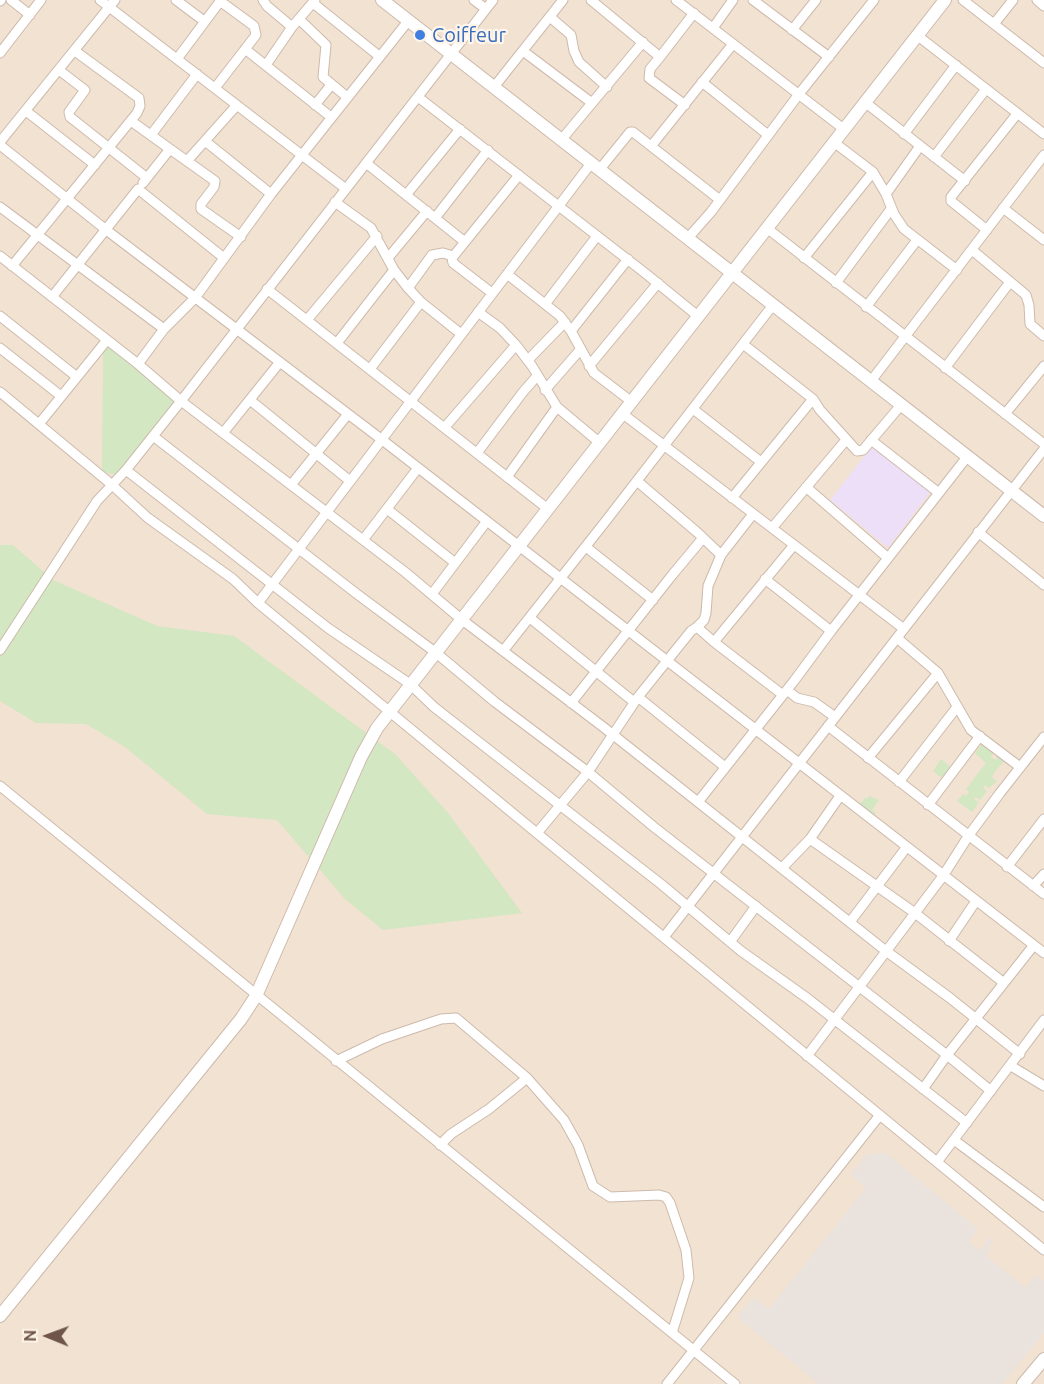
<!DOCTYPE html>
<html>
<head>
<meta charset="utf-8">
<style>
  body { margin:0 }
  #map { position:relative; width:1044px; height:1384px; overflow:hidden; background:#fbf0e2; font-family:Ubuntu,sans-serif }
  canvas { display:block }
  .north { position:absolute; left:18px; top:1306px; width:60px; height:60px; -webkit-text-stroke:4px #fef4e8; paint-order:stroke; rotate:271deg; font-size:16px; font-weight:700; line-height:24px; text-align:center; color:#70564a }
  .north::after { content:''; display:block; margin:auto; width:21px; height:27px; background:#70564a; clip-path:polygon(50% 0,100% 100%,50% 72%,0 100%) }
</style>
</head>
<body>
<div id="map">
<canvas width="1044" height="1384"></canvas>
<div class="north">N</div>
</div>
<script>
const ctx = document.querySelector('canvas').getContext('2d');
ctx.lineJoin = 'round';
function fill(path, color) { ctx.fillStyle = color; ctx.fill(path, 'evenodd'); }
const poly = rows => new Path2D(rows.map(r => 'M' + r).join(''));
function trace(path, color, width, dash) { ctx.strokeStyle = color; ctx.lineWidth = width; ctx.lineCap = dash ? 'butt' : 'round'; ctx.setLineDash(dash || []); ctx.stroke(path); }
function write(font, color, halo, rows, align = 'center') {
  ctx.font = font + ' Ubuntu,sans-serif'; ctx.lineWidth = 4.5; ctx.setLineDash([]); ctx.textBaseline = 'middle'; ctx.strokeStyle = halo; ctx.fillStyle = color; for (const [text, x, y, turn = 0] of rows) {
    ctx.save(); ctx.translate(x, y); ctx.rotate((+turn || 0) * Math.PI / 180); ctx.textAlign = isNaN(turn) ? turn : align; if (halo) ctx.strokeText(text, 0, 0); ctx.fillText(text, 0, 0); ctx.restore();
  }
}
const residential = poly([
  [0,0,1044,0,1044,1384,0,1384]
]);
const industrial = poly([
  [886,1153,978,1229,969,1242,980,1250,990,1237,993,1241,988,1247,991,1249,986,1256,1026,1288,1036,1275,1044,1281,1044,1333,1002,1384,819,1384,737,1317,754,1298,769,1309,866,1188,851,1175,867,1154]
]);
const education = poly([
  [874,444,932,490,888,548,830,500]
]);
const green = poly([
  [107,346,176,401,115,475,102,471,103,350],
  [0,545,13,545,53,580,157,626,234,636,395,754,448,813,522,913,383,930,345,899,277,820,207,814,125,747,86,724,36,723,0,701],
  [982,744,994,752,991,757,995,760,999,756,1005,760,994,773,992,778,997,781,989,788,985,785,983,788,987,791,980,800,976,797,974,799,979,802,972,812,957,801,963,794,966,796,969,792,966,789,986,763,975,753],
  [941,759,953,769,948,776,945,774,942,778,933,771],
  [869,796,879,800,872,810,876,813,874,815,857,802,861,803,865,798,867,799]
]);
const minor = poly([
  [11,0,30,15],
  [100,0,346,189],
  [176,0,204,21],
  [263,0,267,6,292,27],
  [474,0,486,9],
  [591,0,660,57,694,13],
  [676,0,845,130],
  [753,0,829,57],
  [963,0,1044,63],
  [1037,0,1044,6],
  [0,1,1,0],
  [313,3,379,56],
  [550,17,571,35,574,51,579,62,607,87],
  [299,19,326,45,323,77,347,97],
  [994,24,1013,0],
  [713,28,733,0],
  [792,30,816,0],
  [918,36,1044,134],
  [245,49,331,117],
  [523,51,592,103],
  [0,53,41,0],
  [660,57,650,69,649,78,685,105],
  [177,59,221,0],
  [266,65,292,27,315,0],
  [59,70,85,90,69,112,70,117,147,178],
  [702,82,768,135],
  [494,87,563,0],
  [215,88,256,35,254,26,220,1],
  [418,97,645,273,699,317],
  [866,103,965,181],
  [315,105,331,85],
  [26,111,95,165],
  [131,121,170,149,143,183],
  [904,134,956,65],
  [151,135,197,74],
  [562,139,643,42],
  [205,141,271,194],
  [0,142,115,0],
  [835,143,873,172,886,194,894,214,904,229,957,270],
  [0,145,105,229,381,439,1044,953],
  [652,145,733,44],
  [170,149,215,181,214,187,201,204,201,209,241,237],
  [934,157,986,89],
  [187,161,237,105],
  [366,163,465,242],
  [600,169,630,132,633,132,720,200],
  [886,194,920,146],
  [406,195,460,129],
  [335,202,371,228,394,270,408,288,421,302,461,334],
  [0,207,164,329],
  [1003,208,1044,240],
  [435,218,488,150],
  [768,229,1044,444],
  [987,230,951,201,951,197,1017,114],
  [688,238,711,212,799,94,874,0],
  [972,250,1026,295,1029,305,1030,324,1044,336],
  [0,256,138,364,181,401,405,572,461,619,602,726,886,951,950,998,1020,1054],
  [388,258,427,211],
  [804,258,873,172],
  [12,266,137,113,140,106,139,98,75,51],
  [507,274,560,316,571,331,594,373,632,402],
  [836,283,891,209],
  [408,288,432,255,443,253,453,256],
  [267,289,548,509],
  [492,293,453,263,452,258,519,175],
  [52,297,138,189,224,258],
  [546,303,597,236],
  [866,307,917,240],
  [478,312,500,328,516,345,532,366,557,407,600,443],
  [0,316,77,377],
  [307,320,377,236],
  [571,331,628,259],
  [337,343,394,270],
  [743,344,813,399,820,410,857,451,863,450,901,405],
  [0,348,61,396],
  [528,360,565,322],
  [138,364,164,329,195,298,271,194,409,20],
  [589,366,658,283],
  [945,368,1010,282],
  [370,369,421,302],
  [871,381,1044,155],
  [545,390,580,350],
  [0,392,111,484,148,518,233,579,258,603,527,825,1044,1250],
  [250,400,350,481],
  [693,409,761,462],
  [623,414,904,629],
  [1005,414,1044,366],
  [39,424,107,340],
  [445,427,516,345],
  [223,433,280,362],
  [153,436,357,594,435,652,495,702,588,772,654,827,947,1055,991,1091],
  [871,440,939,493],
  [477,453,523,392,537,376],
  [126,470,328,628,410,684,434,707,661,884,741,951,807,998,967,1123],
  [507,477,557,407],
  [637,481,698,533,721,555],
  [291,485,348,414],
  [806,487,888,558],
  [732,498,813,399],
  [387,509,454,562],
  [772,528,846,440],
  [978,532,1044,585],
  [363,540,418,468],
  [586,547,653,600],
  [765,579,831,631],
  [432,594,487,521],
  [258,603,592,162],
  [530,618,634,702],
  [697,627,704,620,706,613,708,586,721,555,753,514],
  [897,638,938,673,971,730,1020,767],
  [714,642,794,545],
  [0,650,97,501,126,470,181,401,493,0],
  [503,651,605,522,773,305],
  [787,690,797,698,814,702,835,717],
  [638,697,725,767],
  [571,703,673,574,703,538],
  [828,726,1044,894],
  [868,758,938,673],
  [899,782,957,707],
  [0,786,735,1384],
  [698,802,794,681,831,631,967,457],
  [928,805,980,736],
  [537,833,588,772,638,697,691,631,697,627,714,642,783,695],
  [810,839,915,913,1004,983],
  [1007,867,1044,819],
  [782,868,810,839,840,796],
  [1033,886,1044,874],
  [850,922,906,848],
  [664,937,1044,449],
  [949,941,976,901],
  [730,942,756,906],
  [807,1056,943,876,969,835,1000,793,1044,737],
  [336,1061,382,1039,441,1019,456,1018,527,1078,564,1120,578,1145,593,1186,610,1197,659,1195,666,1197,670,1203,686,1250,689,1278,672,1333],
  [1011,1066,1044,1086],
  [923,1089,947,1055,1034,945],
  [954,1140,1044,1207],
  [440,1145,451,1134,489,1109,527,1078],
  [937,1162,1044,1020],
  [667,1384,880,1115]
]);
const tertiary = poly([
  [382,0,1044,516],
  [0,1316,241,1019,256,996,361,757,377,728,945,0],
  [1023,1384,1044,1359]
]);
const markers = [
  [420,35,6,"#3f7fe0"]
];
const shopNames = [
  ["Coiffeur",432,35]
];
fill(residential, '#f2e2d1');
fill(industrial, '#eae2dd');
fill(education, '#eddff7');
fill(green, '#d2e7c2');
trace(minor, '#cdbaac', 11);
trace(tertiary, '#cdbaac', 14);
trace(minor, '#fff', 9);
trace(tertiary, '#fff', 12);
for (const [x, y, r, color] of markers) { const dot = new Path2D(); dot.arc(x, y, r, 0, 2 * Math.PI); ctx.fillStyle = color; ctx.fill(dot); trace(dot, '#fef4e8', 2); }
write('20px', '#366cbe', '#fef4e8', shopNames, 'left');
</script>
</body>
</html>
